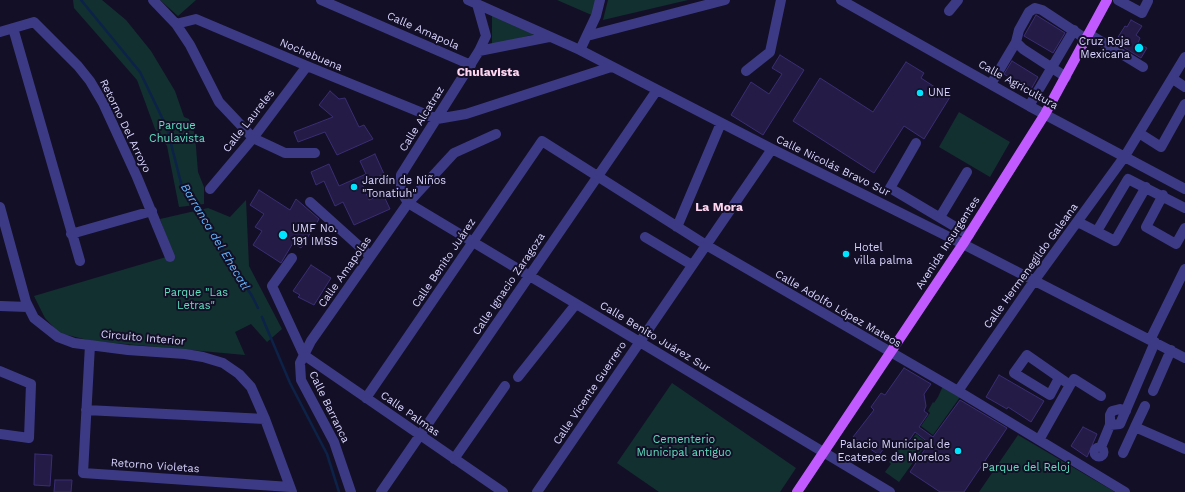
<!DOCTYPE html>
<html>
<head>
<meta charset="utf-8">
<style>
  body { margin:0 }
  canvas { display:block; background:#130f26 }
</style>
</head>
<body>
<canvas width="1185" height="492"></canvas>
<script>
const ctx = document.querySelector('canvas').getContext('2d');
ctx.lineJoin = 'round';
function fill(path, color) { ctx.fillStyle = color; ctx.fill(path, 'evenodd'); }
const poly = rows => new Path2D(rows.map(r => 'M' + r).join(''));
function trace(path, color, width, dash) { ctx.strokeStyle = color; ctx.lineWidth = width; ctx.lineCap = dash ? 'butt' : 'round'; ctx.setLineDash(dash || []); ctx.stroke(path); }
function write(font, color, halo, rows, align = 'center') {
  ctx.font = font + ' "Work Sans",sans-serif'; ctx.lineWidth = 4; ctx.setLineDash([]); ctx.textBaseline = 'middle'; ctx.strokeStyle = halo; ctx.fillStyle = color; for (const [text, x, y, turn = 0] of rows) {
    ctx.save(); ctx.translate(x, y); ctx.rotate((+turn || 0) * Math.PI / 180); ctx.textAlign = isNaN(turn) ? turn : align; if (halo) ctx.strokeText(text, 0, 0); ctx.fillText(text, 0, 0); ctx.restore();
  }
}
const green = poly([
  [73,0,102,0,126,20,151,51,175,91,184,117,189,119,195,135,198,172,204,187,204,204,179,207,167,146,155,129,137,80,74,8],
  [160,0,196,0,178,16],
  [557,0,597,0,594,16],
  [608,0,688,0,603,20],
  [492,14,535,34,492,45],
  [959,112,1010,142,990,177,939,147],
  [246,200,249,266,282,329,267,342,251,324,235,332,245,355,92,341,59,333,45,318,34,296,173,255,160,219,208,208,230,217],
  [672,383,796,468,780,492,659,492,617,463],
  [943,386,960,397,933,435,921,426,930,413,928,411,933,402,934,403,938,397],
  [916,434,927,443,899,482,885,472,891,464,889,462,902,443,906,447],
  [1018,435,1115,492,979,492]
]);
const stream = poly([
  [81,0,140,72,167,128,182,187,252,296,258,308],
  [262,317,290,383,327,454,339,492]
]);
const building = poly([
  [1036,15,1065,33,1053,53,1024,36,1036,15],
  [1131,20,1142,26,1136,35,1140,38,1138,43,1147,48,1141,58,1115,42,1125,26,1127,27,1131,20],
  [780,55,804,70,763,135,731,115,751,82,769,94,782,74,772,68,780,55],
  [1012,61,1038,77,1030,91,1004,74,1012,61],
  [906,62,924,73,921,78,950,97,924,139,904,126,874,173,793,121,820,78,873,112,906,62],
  [330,91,339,99,345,98,359,127,364,125,373,139,337,155,325,132,298,142,294,132,333,117,319,105,330,91],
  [375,154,384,174,362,184,369,200,383,194,390,209,354,225,343,202,335,206,324,181,316,185,311,172,329,164,339,186,366,174,360,161,375,154],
  [259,190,290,210,296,199,319,219,301,248,293,243,281,263,253,245,262,231,255,227,264,214,250,205,259,190],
  [311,265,331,278,314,305,298,297,300,295,293,291,311,265],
  [904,368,931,384,924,394,926,406,924,411,928,414,919,427,933,437,960,400,1007,428,964,492,940,492,910,472,929,443,915,432,906,445,901,441,896,444,886,445,879,455,853,437,874,410,871,407,881,393,885,395,904,368],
  [999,375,1044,401,1031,422,1008,407,1007,409,986,397,999,375],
  [1083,427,1097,434,1087,457,1071,446,1083,427],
  [35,454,52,455,50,486,34,485,35,454],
  [55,480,72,480,71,492,54,492,55,480]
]);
const minor = poly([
  [153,0,176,24,190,45,219,102,253,138,285,153,315,153],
  [321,0,471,65],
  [468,0,580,50,772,149,963,244,1185,358],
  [841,0,1029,106,1185,189],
  [1118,0,1142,13,1148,1],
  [949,11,958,0],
  [176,24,196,19,307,66,437,119,466,114,611,67],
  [13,28,80,261],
  [0,32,34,22,78,66,90,81,103,103,137,177,170,257],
  [1089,34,1143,67],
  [587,36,725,0],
  [580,50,596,16,600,0],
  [479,51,549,37],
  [746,71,770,52,781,0],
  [1066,77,1023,49,1016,42,1019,30,1029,12,1035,8,1042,10,1086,39],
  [1173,79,1185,87],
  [991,84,1016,42],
  [1029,106,1074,30],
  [1139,133,1161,147,1185,104],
  [916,143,890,188,969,235],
  [210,189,253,138,307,66],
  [1163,195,1146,227,1176,244,1185,228],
  [310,202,370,256],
  [408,203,890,492],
  [408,203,401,191,401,175,479,51,486,36,477,4],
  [0,207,26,302,34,318,58,337,74,343,128,350,185,354,203,357,223,363,239,374,251,387,265,419,292,492],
  [940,217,967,172],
  [1078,222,1115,241,1146,187],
  [677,227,721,123],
  [1097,231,1128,179,1185,208],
  [71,234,152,211],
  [645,237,692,265],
  [292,258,272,286,304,355],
  [0,306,28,307],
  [1150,340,1185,269],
  [90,345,83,473,290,487],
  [304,355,503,492],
  [0,371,31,384,29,438,0,434],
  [518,377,576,304],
  [1070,385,1074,379,1101,396],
  [958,391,1034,281,1125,156,1185,57],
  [1153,391,1171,350],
  [366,398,542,141,706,245,958,391,1125,492],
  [1145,406,1135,427,1185,449],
  [86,410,265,419],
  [1110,425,1110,415,1112,411,1120,409,1126,411],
  [1039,440,1070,385,1027,355,1014,373,1050,395,1059,378],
  [1101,447,1110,425,1120,424,1155,342],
  '1094.5 452a4.5 4.5 0 1 1 9 0a4.5 4.5 0 1 1-9 0Z',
  [1123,453,1135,427],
  [454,459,505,386],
  [351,492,334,442,301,380,300,363,311,341,408,203,454,153,496,134],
  [381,492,657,90],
  [537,492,772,149]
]);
const major = poly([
  [797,492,963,244,1045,114,1107,0]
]);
const markers = [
  [1139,48,5,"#00e5ff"],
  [920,93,4,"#00e5ff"],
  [354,187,4,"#00e5ff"],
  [283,235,5,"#00e5ff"],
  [846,254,4,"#00e5ff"],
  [958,451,4,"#00e5ff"]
];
const streetNames = [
  ["Calle Amapola",423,31,24],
  ["Nochebuena",311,55,23],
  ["Calle Agricultura",1018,85,29],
  ["Calle Alcatraz",422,119,-58],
  ["Calle Laureles",249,121,-52],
  ["Retorno Del Arroyo",125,126,64],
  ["Calle Nicolás Bravo Sur",833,166,26],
  ["Avenida Insurgentes",948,243,-57],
  ["Calle Benito Juárez",444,263,-56],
  ["Calle Hermenegildo Galeana",1031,266,-54],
  ["Calle Amapolas",345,272,-55],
  ["Calle Ignacio Zaragoza",509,284,-56],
  ["Calle Adolfo López Mateos",838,309,30],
  ["Calle Benito Juárez Sur",655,337,31],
  ["Circuito Interior",143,338,5],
  ["Calle Vicente Guerrero",590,393,-56],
  ["Calle Barranca",329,407,64],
  ["Calle Palmas",410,414,35],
  ["Retorno Violetas",155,466,4]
];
const poiNames = [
  ["Cruz Roja",1130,42,"right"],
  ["Mexicana",1130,55,"right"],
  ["UNE",928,93],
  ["Jardín de Niños",362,181],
  ["\"Tonatiuh\"",362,194],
  ["UMF No.",292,229],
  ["191 IMSS",292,242],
  ["Hotel",854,248],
  ["villa palma",854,261],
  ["Palacio Municipal de",950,445,"right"],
  ["Ecatepec de Morelos",950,458,"right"]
];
const parkNames = [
  ["Parque",177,126],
  ["Chulavista",177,139],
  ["Parque \"Las",196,293],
  ["Letras\"",196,306],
  ["Cementerio",684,440],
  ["Municipal antiguo",684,453],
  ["Parque del Reloj",1026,468]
];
const neighbourhoodNames = [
  ["Chulavista",488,72],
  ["La Mora",719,207]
];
const waterNames = [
  ["Barranca del Ehecatl",215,237,59]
];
fill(green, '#12302f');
trace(stream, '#0c2248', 2.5);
fill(building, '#241b47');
trace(building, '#3b2d73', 1);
trace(minor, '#3d3a85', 10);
trace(major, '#c25bff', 10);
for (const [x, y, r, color] of markers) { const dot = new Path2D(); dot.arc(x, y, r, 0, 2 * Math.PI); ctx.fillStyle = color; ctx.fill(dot); trace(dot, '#130f26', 1.5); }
write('11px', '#d9d4ff', '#130f26', streetNames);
write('11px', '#d9d4ff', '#130f26', poiNames, 'left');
write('11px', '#5fe0c0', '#130f26', parkNames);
write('bold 12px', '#ffd6f0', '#130f26', neighbourhoodNames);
write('italic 12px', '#62b6ff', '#130f26', waterNames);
</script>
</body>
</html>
